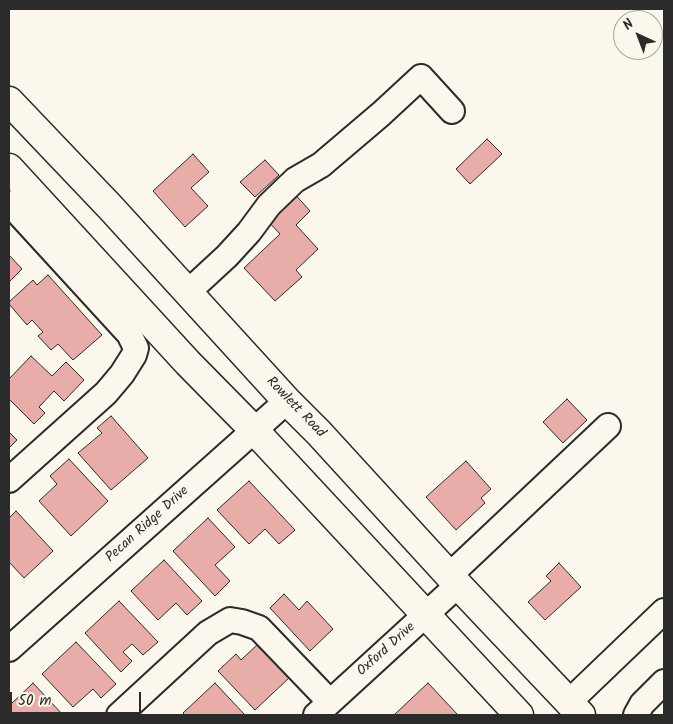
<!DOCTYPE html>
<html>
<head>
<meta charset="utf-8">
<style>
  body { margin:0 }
  #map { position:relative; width:673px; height:724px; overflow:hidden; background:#fbf7ec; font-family:Kalam,sans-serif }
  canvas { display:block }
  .frame { position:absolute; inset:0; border:10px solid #2b2b2b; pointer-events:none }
  .north { position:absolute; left:613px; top:10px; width:50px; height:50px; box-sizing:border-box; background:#fbf7ec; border:1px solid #a8a59f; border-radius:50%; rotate:317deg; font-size:14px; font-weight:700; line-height:20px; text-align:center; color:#2b2b2b }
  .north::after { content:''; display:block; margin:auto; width:18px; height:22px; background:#2b2b2b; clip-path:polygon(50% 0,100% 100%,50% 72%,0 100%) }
  .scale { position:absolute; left:10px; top:692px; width:131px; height:22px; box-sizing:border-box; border:2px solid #2b2b2b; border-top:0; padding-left:6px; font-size:15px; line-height:18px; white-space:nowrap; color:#2b2b2b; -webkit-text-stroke:4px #fbf7ec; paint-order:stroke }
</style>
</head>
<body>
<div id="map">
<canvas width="673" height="724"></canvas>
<div class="frame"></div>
<div class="north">N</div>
<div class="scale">50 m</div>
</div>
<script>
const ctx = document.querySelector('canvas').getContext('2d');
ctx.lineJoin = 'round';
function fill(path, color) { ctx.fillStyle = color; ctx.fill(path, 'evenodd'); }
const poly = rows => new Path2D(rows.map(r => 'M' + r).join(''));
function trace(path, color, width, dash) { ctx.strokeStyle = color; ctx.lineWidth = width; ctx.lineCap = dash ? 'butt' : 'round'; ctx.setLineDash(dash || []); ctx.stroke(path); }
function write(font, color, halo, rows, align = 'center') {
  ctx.font = font + ' Kalam,sans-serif'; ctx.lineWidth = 4.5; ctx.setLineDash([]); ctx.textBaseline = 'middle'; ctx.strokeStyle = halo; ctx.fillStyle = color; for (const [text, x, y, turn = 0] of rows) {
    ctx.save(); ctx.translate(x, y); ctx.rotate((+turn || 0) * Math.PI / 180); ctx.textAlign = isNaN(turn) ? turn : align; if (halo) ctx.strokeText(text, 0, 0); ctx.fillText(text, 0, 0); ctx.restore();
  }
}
const building = poly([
  [487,139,502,154,470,184,456,169,487,139],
  [193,154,209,172,191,188,208,206,185,227,153,191,193,154],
  [265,160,279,175,255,197,240,182,265,160],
  [293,192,310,211,296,225,318,249,296,270,302,277,275,301,244,268,280,234,265,218,293,192],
  [9,255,22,269,9,282,9,255],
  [48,275,102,335,73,360,58,344,51,350,38,336,43,332,32,320,27,325,9,304,9,302,33,280,37,285,48,275],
  [31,356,52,376,66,362,84,380,64,401,54,391,39,407,45,413,34,424,9,399,9,379,31,356],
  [567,399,587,420,563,443,543,422,567,399],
  [111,416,148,458,111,490,78,453,102,433,97,428,111,416],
  [9,432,17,440,9,448,9,432],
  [69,459,108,501,71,536,39,501,57,484,50,476,69,459],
  [466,461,491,489,481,498,485,503,456,530,426,497,466,461],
  [249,481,295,530,279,544,265,529,249,544,217,510,249,481],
  [16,511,53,551,24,578,9,562,9,518,16,511],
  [208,518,235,547,215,565,230,581,215,596,173,551,208,518],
  [164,560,202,601,187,615,176,603,158,620,131,591,164,560],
  [559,563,581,587,545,620,528,602,551,581,546,576,559,563],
  [284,594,299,610,307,601,333,629,310,651,270,608,284,594],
  [119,601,158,642,143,655,132,644,123,652,132,661,121,672,85,633,119,601],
  [76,642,116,684,101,698,93,689,73,707,42,674,76,642],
  [258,644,290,677,255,710,218,671,236,654,241,660,258,644],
  [33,683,63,715,9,715,9,706,33,683],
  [215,683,245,715,185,715,183,713,215,683],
  [428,683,458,715,394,715,428,683]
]);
const minor = poly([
  [9,203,129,334,136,348,134,355,122,374,106,393,9,480],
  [188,292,227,256,249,232,269,205,295,180,321,165,381,114,421,77,452,111],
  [450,575,608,426],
  [9,649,287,401],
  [569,702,664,611],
  [119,715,208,633,230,620,242,622,259,628,330,702],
  [316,715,458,585],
  [636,715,642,704,664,682]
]);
const major = poly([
  [9,101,111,208,287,401,319,433,458,585,581,715],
  [9,168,188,363,254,430,519,715]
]);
const streetNames = [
  ["Rowlett Road",295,408,46],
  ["Pecan Ridge Drive",148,525,-42],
  ["Oxford Drive",387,650,-42]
];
fill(building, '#e8ada8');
trace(building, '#2b2b2b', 1);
trace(minor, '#2b2b2b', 28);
trace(major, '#2b2b2b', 31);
trace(minor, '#fbf7ec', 24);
trace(major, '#fbf7ec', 28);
write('14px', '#2b2b2b', '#fbf7ec', streetNames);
</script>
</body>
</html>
